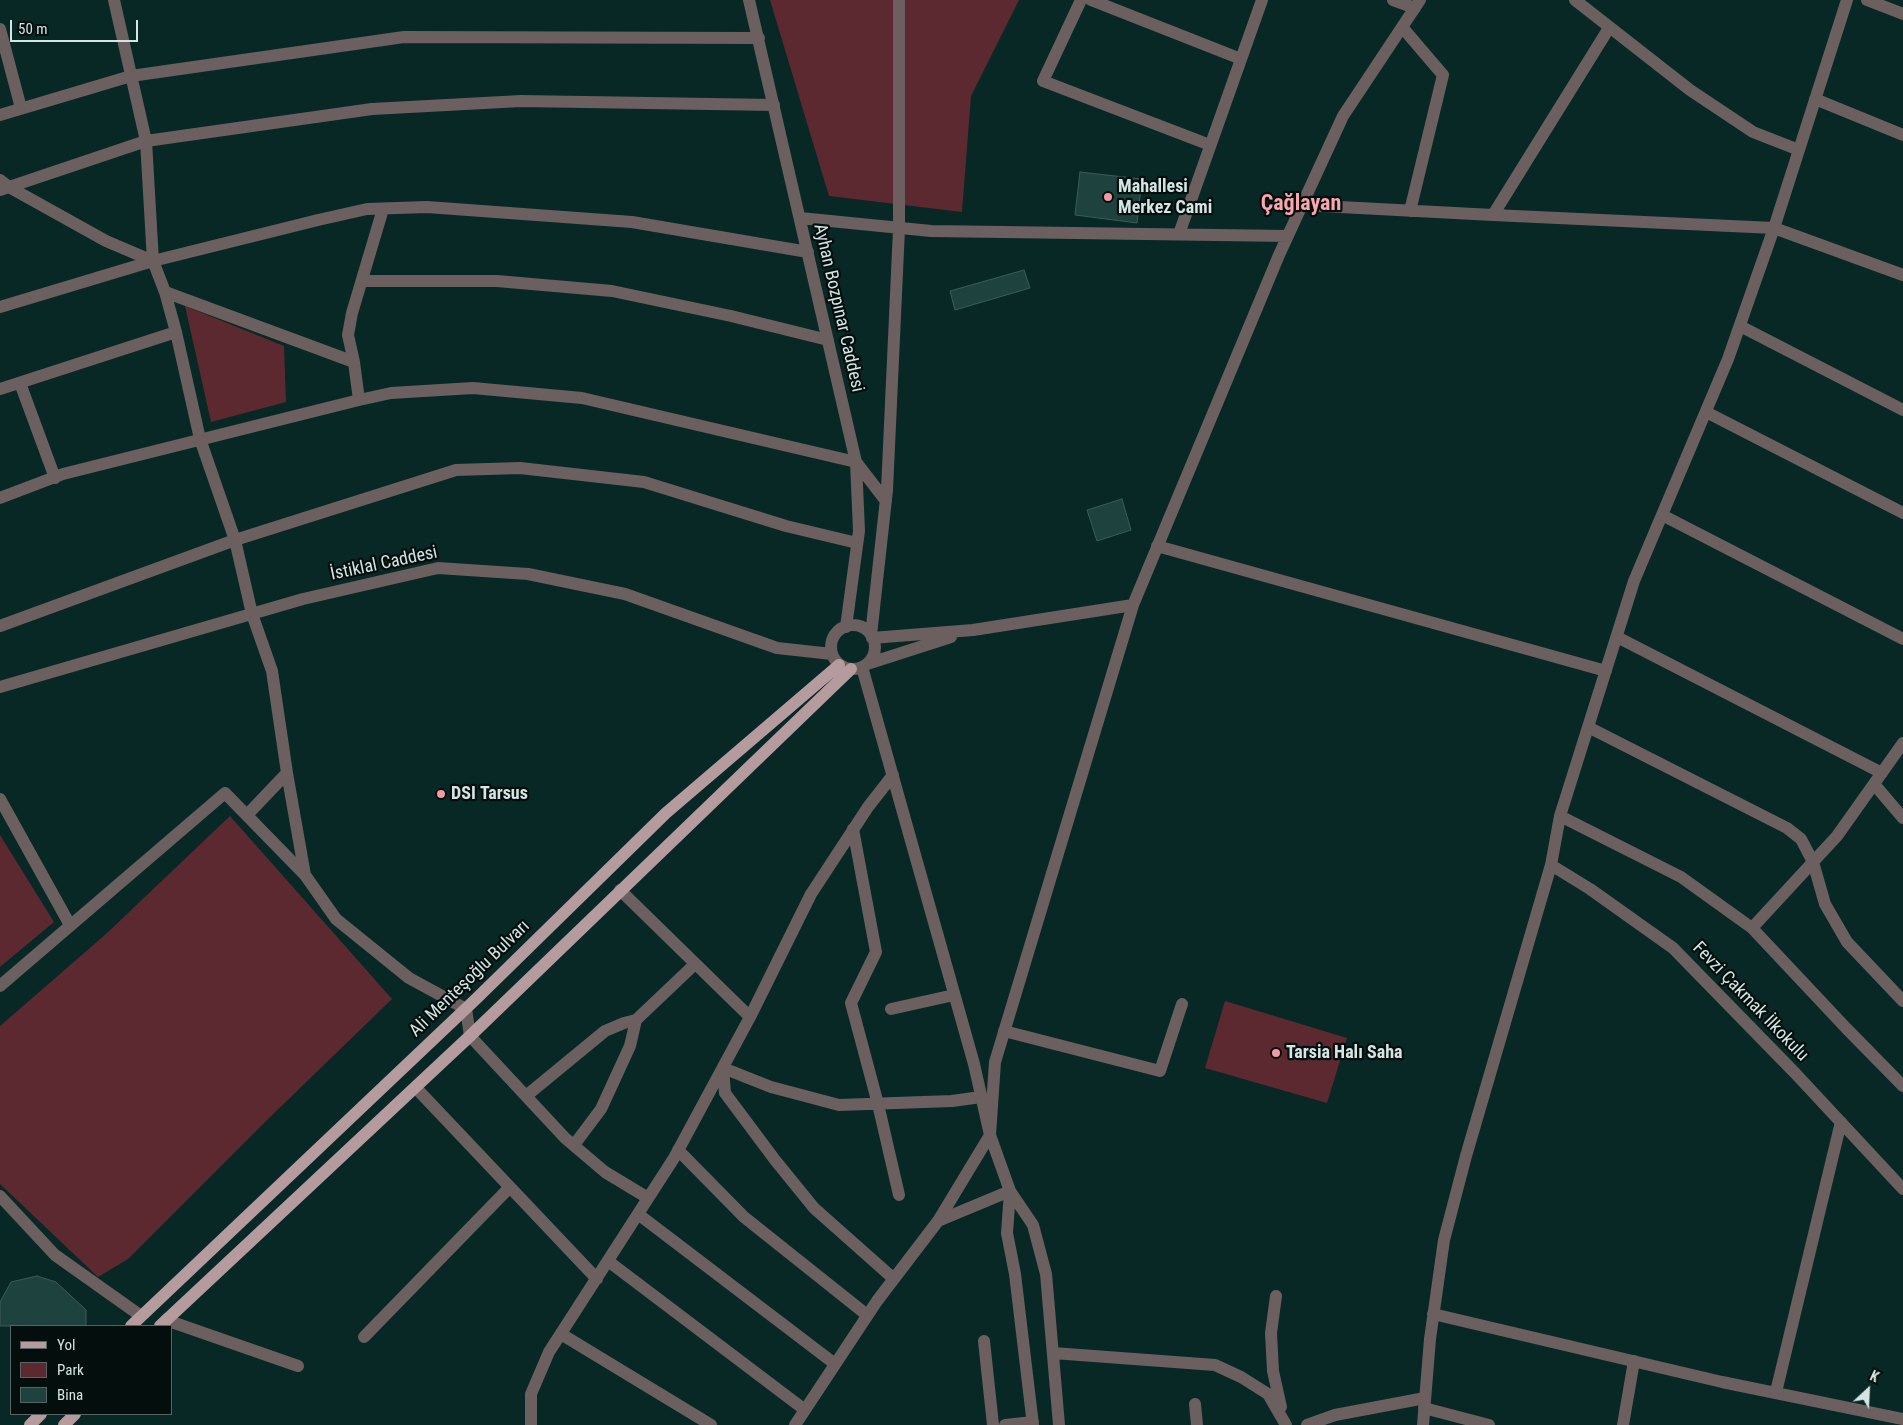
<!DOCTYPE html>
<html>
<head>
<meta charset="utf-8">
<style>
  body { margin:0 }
  #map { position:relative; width:1903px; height:1425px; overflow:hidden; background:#082825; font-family:"Roboto Condensed",sans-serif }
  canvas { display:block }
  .legend { position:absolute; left:10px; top:1325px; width:162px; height:90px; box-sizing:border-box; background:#030e0d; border:1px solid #576463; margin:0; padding:6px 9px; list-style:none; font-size:15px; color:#d4e5e3 }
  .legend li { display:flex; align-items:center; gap:10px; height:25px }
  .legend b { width:25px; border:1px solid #576463 }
  .north { position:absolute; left:1843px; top:1365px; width:50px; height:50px; -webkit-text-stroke:4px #030e0d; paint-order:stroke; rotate:25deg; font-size:14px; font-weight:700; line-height:20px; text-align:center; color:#d4e5e3 }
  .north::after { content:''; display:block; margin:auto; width:18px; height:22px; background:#d4e5e3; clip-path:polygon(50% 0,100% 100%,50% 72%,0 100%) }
  .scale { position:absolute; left:10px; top:20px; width:128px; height:22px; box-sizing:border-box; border:2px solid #d4e5e3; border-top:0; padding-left:6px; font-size:15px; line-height:18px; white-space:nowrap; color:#d4e5e3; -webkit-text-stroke:4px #030e0d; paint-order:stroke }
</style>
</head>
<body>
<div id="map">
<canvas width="1903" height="1425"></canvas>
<ul class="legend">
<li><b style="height:6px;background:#b59b9d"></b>Yol</li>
<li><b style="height:14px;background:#5c2930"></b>Park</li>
<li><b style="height:14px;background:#1e433f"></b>Bina</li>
</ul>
<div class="north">K</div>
<div class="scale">50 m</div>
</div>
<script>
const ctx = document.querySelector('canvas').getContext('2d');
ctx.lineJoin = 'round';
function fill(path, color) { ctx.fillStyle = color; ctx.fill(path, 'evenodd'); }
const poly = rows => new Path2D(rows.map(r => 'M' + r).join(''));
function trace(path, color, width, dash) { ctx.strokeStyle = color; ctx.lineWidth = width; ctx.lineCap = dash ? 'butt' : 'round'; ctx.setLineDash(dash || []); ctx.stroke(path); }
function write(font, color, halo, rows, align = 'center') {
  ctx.font = font + ' "Roboto Condensed",sans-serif'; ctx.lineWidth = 4.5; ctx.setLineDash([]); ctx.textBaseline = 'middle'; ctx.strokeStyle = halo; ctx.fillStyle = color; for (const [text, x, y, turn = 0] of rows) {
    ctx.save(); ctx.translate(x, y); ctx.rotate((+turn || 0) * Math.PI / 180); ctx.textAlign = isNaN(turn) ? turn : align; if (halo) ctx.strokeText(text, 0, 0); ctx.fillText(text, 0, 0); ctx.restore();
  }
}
const green = poly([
  [770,0,1019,0,971,96,962,212,829,196],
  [185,306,284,346,286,402,211,422],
  [230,816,392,999,264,1123,128,1259,98,1277,0,1184,0,1026,106,934],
  [0,835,54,922,0,967],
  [1225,1001,1347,1038,1327,1103,1205,1068]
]);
const building = poly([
  [1080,172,1142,179,1137,223,1075,215,1080,172],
  [1024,270,1030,288,955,310,950,291,1024,270],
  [1122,499,1131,530,1097,541,1087,510,1122,499],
  [37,1276,56,1282,86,1310,86,1326,0,1326,0,1302,11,1282,37,1276]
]);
const minor = poly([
  [114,0,146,141,153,261,165,292,176,332,200,439,235,540,252,614,272,671,287,773,305,875,336,919,409,978,466,1009,470,1036,565,1138,605,1172,648,1198],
  [749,0,856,462,859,531,846,627],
  [1081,0,1043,81,1210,145],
  [1091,0,1241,59],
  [1393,0,1415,8],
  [1575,0,1690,90,1753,132,1799,150],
  [1867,0,1903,14],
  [1402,27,1443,75,1410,211],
  [0,29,21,108],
  [1815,99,1903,135],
  [0,115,131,76,404,37,759,38],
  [0,180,9,187,106,241,153,261],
  [0,190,146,141,372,109,521,101,774,105],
  [1302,205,1493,215,1774,228,1903,275],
  [1493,215,1609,28],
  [800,218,931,231,1288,236],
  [1179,234,1262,0],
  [363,281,497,281,612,291,731,316,828,340],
  [165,292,354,362,359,400],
  [0,307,153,261,318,220,367,209,427,207,632,222,808,252],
  [1740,326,1903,410],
  [354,362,348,335,352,313,383,209],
  [20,383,55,478],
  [0,389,176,332],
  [1706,412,1903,513],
  [0,498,63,474,359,400,391,393,473,388,582,398,856,462,886,501],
  [1662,515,1903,639],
  [1157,546,1606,671],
  '831 647a22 22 0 1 1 44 0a22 22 0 1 1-44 0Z',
  [0,626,235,540,456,470,520,468,644,482,786,526,857,543],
  [871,635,887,490,899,229,899,0],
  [1617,637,1882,773],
  [872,638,973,630,1133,605],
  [867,664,951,637],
  [0,687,303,599,438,568,528,574,625,594,777,648,832,654],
  [1588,727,1787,828,1801,839,1813,862,1825,904,1847,942,1903,1001],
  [1874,784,1903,818],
  [0,799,70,925],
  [247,815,287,773],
  [1560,816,1681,877,1752,928,1846,1028,1903,1086],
  [853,829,876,952,851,1003,878,1104,899,1195],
  [1551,865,1590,889,1673,948,1795,1073,1903,1189],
  [620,890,750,1017],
  [1752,928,1837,836,1903,743],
  [0,986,225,793,305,875],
  [891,1009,954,995],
  [1004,1031,1160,1071,1182,1004],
  [416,1088,597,1279],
  [526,1096,605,1031,624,1023,636,1020,695,964],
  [574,1145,601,1109,630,1046,636,1020],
  [678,1150,744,1217,867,1315],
  [0,1196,55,1255,141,1316],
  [638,1214,835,1364],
  [938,1221,1010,1191,1033,1225,1046,1274,1059,1425],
  [608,1261,805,1410],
  [894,1279,814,1208,775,1160,725,1093,723,1068,771,1087,839,1105,952,1101,981,1097],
  [1276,1296,1271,1333,1273,1371,1281,1407],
  [1433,1314,1722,1382,1903,1419],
  [166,1320,298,1366],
  [561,1334,711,1425],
  [364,1337,510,1187],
  [984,1341,993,1425],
  [1053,1353,1215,1365,1241,1377,1268,1394,1286,1425],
  [1776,1392,1841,1122],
  [1195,1404,1197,1425],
  [1424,1408,1489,1425],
  [531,1425,531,1394,549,1352,674,1158,750,1017,811,894,868,807,893,775],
  [795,1425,877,1301,938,1221,990,1135,974,1064,862,667],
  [1005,1425,1033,1422],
  [1033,1425,1015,1274,1007,1233,1010,1191,990,1135,995,1062,1133,605,1279,255,1343,116,1420,0],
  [1307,1425,1335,1415,1425,1398],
  [1423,1425,1430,1339,1444,1240,1466,1156,1551,865,1560,816,1634,581,1728,359,1774,228,1847,0],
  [1623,1425,1634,1361]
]);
const major = poly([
  [131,1326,477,998,666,813,839,665],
  [160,1326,470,1036,851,669],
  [30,1425,41,1414],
  [64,1425,75,1414]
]);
const markers = [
  [1108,197,5,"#f49aa3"],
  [441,794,5,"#f49aa3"],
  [1276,1053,5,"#f49aa3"]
];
const poiNames = [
  ["Mahallesi",1118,187],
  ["Merkez Cami",1118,208],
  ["DSI Tarsus",451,794],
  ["Tarsia Halı Saha",1286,1053]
];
const streetNames = [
  ["Ayhan Bozpınar Caddesi",838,308,77],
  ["İstiklal Caddesi",384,564,-12],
  ["Ali Menteşoğlu Bulvarı",470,979,-44],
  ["Fevzi Çakmak İlkokulu",1750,1002,46]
];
const districtNames = [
  ["Çağlayan",1301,204]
];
fill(green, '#5c2930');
fill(building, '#1e433f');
trace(building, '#3c5b58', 1);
trace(minor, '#6b5f5f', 12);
trace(major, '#b59b9d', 12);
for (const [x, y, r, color] of markers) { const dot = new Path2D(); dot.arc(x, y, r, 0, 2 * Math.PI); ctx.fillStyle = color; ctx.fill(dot); trace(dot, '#030e0d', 2); }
write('bold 18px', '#d4e5e3', '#030e0d', poiNames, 'left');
write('18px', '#d4e5e3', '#030e0d', streetNames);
write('bold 22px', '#fba6ae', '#030e0d', districtNames);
</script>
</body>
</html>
